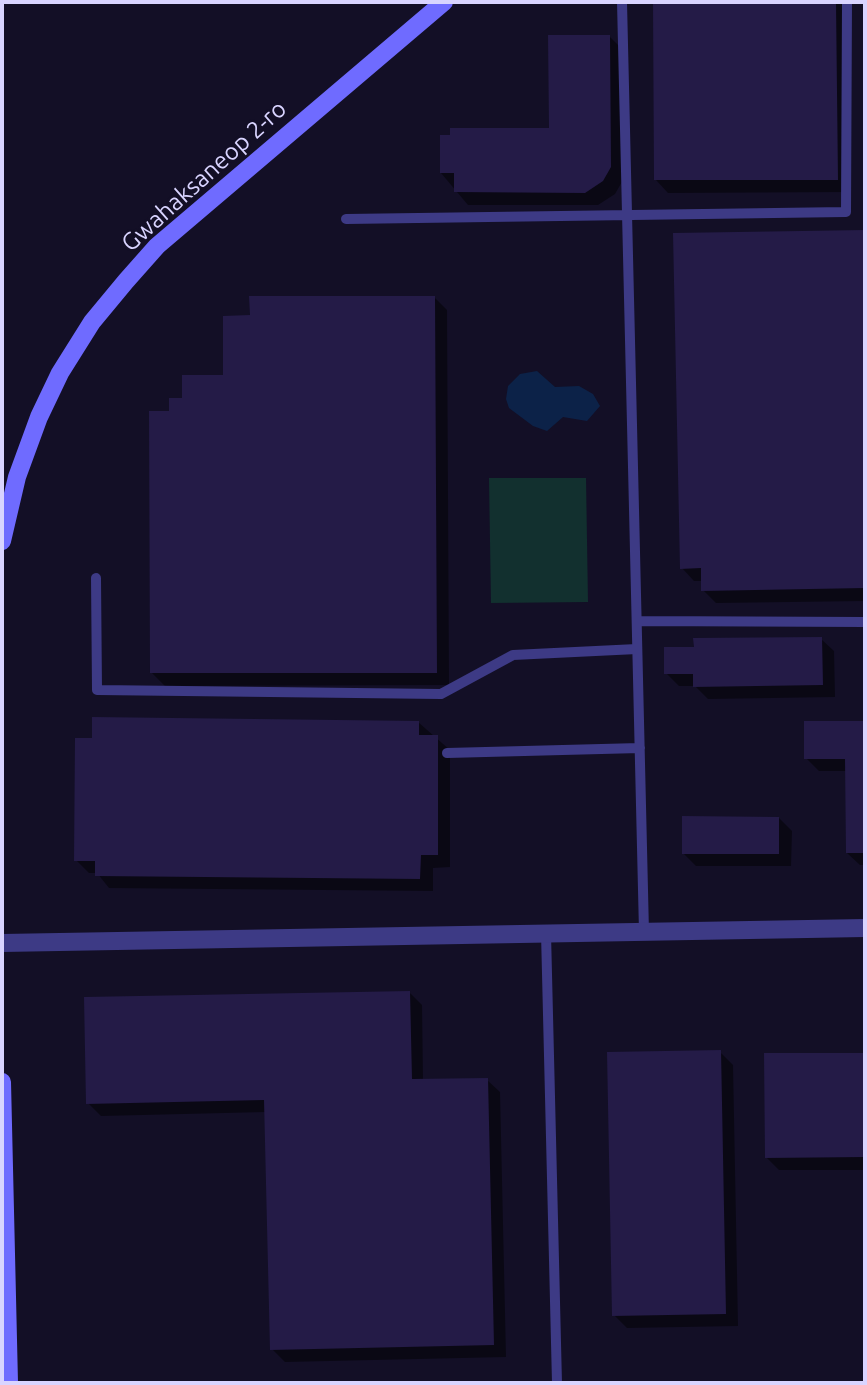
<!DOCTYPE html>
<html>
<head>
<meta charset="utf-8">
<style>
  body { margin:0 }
  #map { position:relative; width:867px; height:1385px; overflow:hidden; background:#130f26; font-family:Ubuntu,sans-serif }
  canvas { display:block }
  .frame { position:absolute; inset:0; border:4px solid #d9d4ff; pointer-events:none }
</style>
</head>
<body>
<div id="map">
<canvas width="867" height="1385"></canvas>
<div class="frame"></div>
</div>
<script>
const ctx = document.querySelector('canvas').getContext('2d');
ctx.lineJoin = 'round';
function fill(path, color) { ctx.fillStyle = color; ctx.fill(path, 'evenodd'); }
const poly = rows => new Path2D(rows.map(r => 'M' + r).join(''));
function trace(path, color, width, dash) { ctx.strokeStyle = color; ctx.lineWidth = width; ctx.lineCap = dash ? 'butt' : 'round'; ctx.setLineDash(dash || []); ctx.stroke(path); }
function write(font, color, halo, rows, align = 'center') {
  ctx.font = font + ' Ubuntu,sans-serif'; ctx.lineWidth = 5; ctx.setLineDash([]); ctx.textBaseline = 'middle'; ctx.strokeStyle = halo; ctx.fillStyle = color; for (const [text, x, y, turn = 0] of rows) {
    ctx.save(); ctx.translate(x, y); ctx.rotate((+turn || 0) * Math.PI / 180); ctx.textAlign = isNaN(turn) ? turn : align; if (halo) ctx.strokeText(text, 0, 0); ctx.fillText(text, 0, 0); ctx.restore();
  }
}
const green = poly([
  [489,478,586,478,588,602,491,603]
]);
const water = poly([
  [537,371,555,387,579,386,593,394,600,406,587,421,563,417,547,431,533,426,509,408,506,399,508,386,520,374]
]);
const shadow = poly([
  [654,2,848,2,850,192,668,193,656,180],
  [610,37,623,50,623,180,615,194,598,205,468,205,441,173,551,130],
  [865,231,865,601,716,603,703,590,703,581,694,581,682,568,675,235],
  [434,297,447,310,449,685,165,686,152,673,171,413,184,399,225,377],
  [821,639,834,651,835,697,708,699,695,686,679,686,666,673],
  [418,722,450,750,450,867,433,868,433,891,109,888,97,873,89,873,76,860],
  [806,723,865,723,865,865,860,865,847,853,847,771,819,771,806,758],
  [779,818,792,831,791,866,696,866,683,853],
  [409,992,422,1005,423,1081,487,1080,500,1092,506,1357,285,1362,272,1349,266,1112,101,1116,88,1103],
  [720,1052,733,1065,738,1326,627,1328,614,1315],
  [766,1055,865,1055,865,1170,779,1170,766,1157]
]);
const building = poly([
  [653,2,836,2,838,180,654,180],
  [548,35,610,35,611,167,603,181,585,193,454,192,454,173,440,173,440,135,450,135,450,128,549,128],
  [865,230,865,588,701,591,701,568,680,569,673,233],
  [249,296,435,296,437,673,150,673,149,411,169,411,169,398,182,398,182,375,223,375,223,316,250,315],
  [822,637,823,685,693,687,693,674,664,674,664,647,694,647,693,638],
  [92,717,419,721,419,735,438,735,438,855,421,855,420,879,95,876,95,861,74,861,75,738,92,738],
  [804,721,865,721,865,853,846,853,845,759,804,759],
  [682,816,779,817,779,854,682,854],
  [410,991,412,1079,488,1078,494,1345,270,1350,264,1100,86,1104,84,997],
  [721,1050,726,1314,612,1316,607,1052],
  [764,1053,865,1053,865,1157,765,1158]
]);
const lane = poly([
  [622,2,644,932],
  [346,219,846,212,847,2],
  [96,578,97,690,441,694,513,655,637,649],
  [637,621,865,622],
  [447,753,640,748],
  [546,933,557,1383]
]);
const street = poly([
  [2,943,865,928]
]);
const secondary = poly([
  [2,541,17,477,39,417,60,373,92,322,126,281,157,246,444,2],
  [2,1082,9,1383]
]);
const streetNames = [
  ["Gwahaksaneop 2-ro",204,176,-42]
];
fill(green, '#12302f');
fill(water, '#0c2248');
fill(shadow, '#0007');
fill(building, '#241b47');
trace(lane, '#3d3a85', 10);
trace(street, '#3d3a85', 18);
trace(secondary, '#6f6bff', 18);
write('24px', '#d9d4ff', '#130f26', streetNames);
</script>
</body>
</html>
